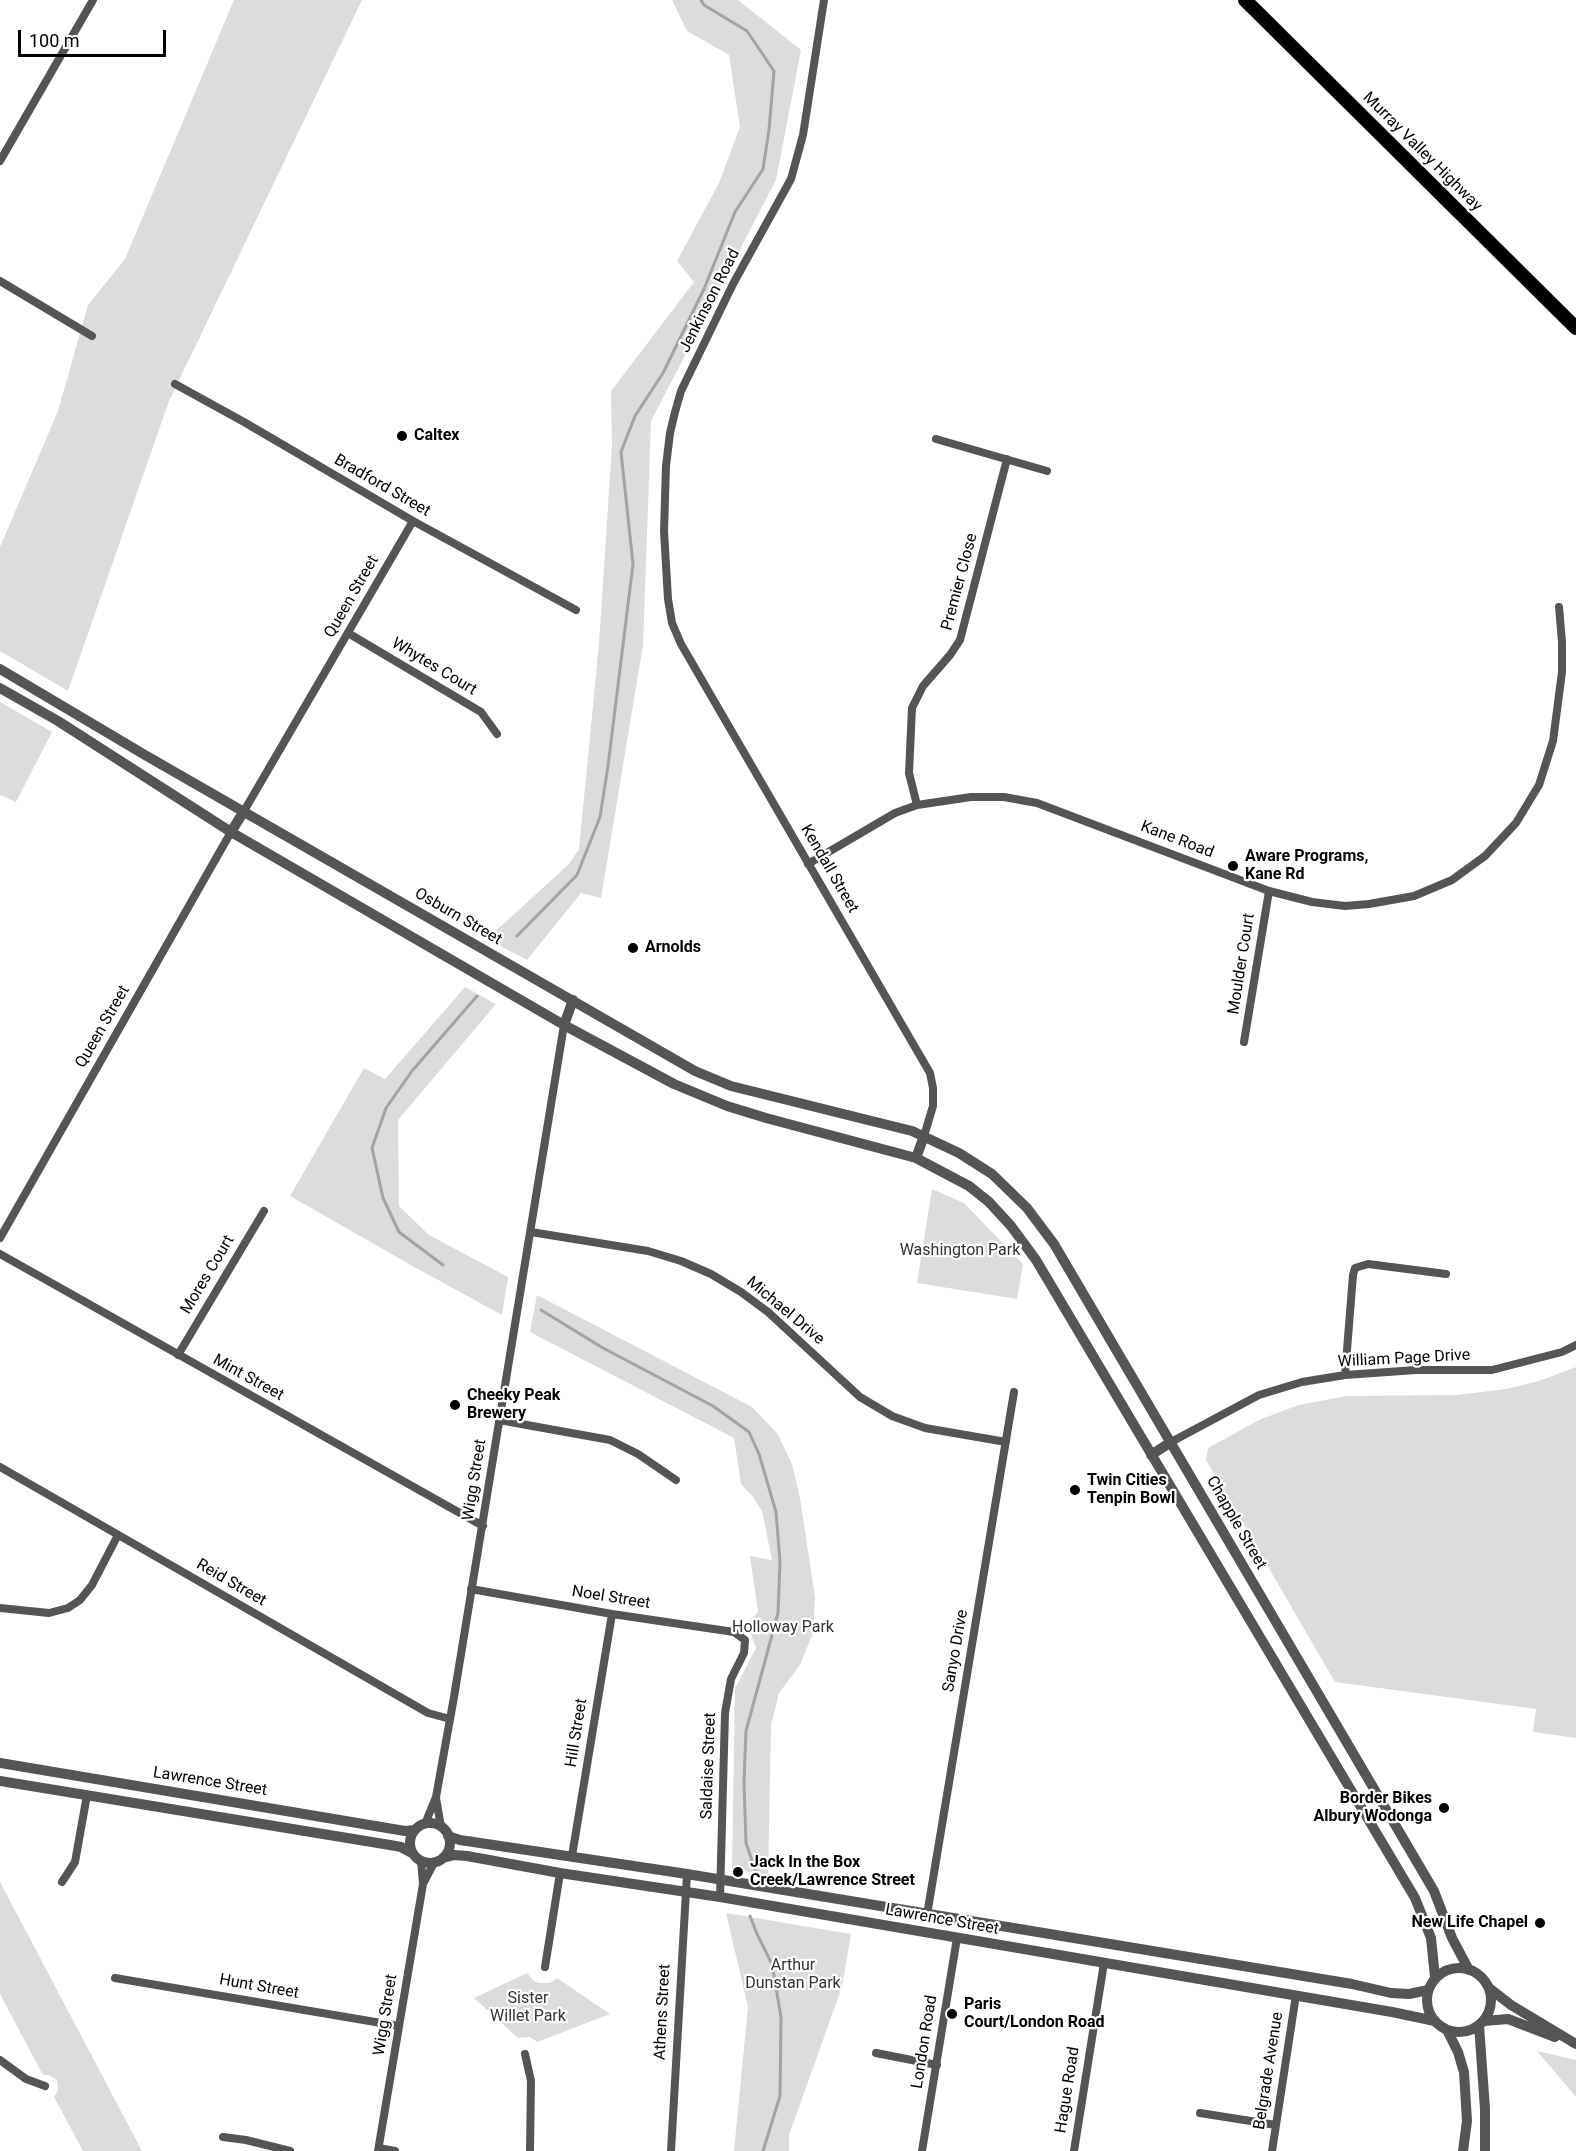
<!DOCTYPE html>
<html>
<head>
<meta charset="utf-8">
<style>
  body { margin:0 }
  #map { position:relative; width:1576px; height:2151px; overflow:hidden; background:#fff; font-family:Roboto,sans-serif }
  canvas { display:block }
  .scale { position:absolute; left:18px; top:30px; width:148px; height:27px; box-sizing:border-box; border:3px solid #000; border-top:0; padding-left:8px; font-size:18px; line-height:21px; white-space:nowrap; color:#000; -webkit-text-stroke:4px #fff; paint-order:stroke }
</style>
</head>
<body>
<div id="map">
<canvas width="1576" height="2151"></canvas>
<div class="scale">100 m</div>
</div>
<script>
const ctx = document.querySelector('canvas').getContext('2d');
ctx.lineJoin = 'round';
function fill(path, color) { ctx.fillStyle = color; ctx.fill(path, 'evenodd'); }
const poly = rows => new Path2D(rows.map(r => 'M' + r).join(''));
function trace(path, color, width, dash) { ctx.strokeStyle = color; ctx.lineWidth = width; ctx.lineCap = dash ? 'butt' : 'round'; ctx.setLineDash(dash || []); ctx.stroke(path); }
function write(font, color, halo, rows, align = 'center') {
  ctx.font = font + ' Roboto,sans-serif'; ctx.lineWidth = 4.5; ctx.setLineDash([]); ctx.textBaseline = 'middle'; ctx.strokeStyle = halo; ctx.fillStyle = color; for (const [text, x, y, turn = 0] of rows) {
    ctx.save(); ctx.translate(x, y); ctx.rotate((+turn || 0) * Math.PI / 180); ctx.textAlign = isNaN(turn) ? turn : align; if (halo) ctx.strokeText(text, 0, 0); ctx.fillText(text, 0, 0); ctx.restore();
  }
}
const green = poly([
  [234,0,362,0,169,401,68,691,0,651,0,547,58,411,88,305,125,259],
  [672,0,738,0,801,50,776,180,651,421,643,645,601,898,581,893,527,960,487,939,569,864,579,849,599,644,612,445,611,391,694,282,677,261,719,183,740,127,729,55,687,31],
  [0,702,52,732,16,802,0,795],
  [465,987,496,1004,398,1120,399,1206,429,1235,508,1277,502,1315,416,1268,290,1196,364,1068,385,1079],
  [932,1189,964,1203,1023,1264,1017,1299,917,1283],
  [537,1295,752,1407,777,1433,792,1464,800,1498,815,1597,813,1633,800,1665,779,1693,771,1726,768,1875,732,1869,735,1689,756,1648,747,1624,758,1612,750,1556,772,1560,762,1511,753,1497,741,1484,734,1438,530,1332],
  [1576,1367,1576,1738,1533,1732,1536,1709,1335,1682,1206,1460,1208,1448,1261,1419,1299,1405,1347,1396,1457,1395,1506,1389,1539,1381],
  [0,1882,142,2151,83,2151,54,2097,58,2090,57,2080,49,2075,43,2075,0,1994],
  [726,1913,851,1934,842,1987,789,2135,789,2151,734,2151,748,2007],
  [527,1973,534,1981,539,1983,550,1983,557,1978,610,2014,537,2042,530,2037,518,2038,474,1998],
  [1537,2051,1576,2060,1576,2097]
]);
const stream = poly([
  [517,936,577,875,600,817,608,766,633,564,621,452,635,416,663,373,704,289,735,212,763,169,769,130,774,71,747,31,704,5,701,0],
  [443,1265,399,1232,383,1198,372,1148,386,1108,412,1071,477,996],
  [541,1310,603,1348,713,1406,749,1432,759,1454,776,1512,780,1562,778,1613,746,1731,744,1782,746,1843,757,1875],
  [750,1916,757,1934,772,1964,781,2017,780,2096,763,2151]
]);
const minor = poly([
  [824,0,803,135,791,179,733,284,681,391,675,412,670,433,666,466,664,531,668,599,672,623,681,644,930,1073,933,1088,933,1106,924,1136],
  [0,161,93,0],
  [0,281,92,336],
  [175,384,244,422,413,521,576,610],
  [936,439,1047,471],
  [348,633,481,712,497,734],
  [917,805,909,773,912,708,923,686,950,655,960,640,1007,459],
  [244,811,413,521],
  [808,864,895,813,917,805,971,797,1004,797,1037,803,1269,891,1312,902,1345,906,1369,904,1414,896,1452,880,1485,856,1516,823,1539,785,1553,741,1562,672,1562,642,1559,607],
  [1244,1042,1269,891],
  [531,1232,648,1251,681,1261,711,1274,741,1292,768,1312,860,1397,892,1416,925,1428,1006,1442],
  [0,1238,231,832],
  [0,1254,483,1526],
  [178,1355,264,1211],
  [1345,1375,1353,1275,1355,1268,1368,1264,1446,1274],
  [499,1420,610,1440,638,1454,676,1480],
  [1171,1442,1259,1395,1302,1382,1345,1375,1416,1370,1492,1370,1562,1352,1576,1345],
  [0,1467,428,1713,450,1719],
  [471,1589,612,1614,734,1632,745,1640,744,1653,731,1679,725,1713,720,1897],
  [0,1608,49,1613,68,1608,80,1600,92,1585,118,1535],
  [436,1798,441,1827],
  [425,1824,436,1797,454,1697,564,1025],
  [572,1856,612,1614],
  [62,1882,75,1862,87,1795],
  [423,1884,434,1863],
  [927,1915,1014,1392],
  [545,1967,560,1873],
  [115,1978,399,2026],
  [876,2053,937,2065],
  [525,2054,531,2081,530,2151],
  [0,2060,26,2079,45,2086],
  [1200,2113,1276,2125],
  [223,2137,246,2140,290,2151],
  [379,2148,395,2151],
  [378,2151,423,1884,421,1861],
  [671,2151,687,1874],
  [922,2151,957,1938],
  [1074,2151,1104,1963],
  [1272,2151,1296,1995]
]);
const tertiary = poly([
  [0,669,145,755,695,1071,731,1086,912,1131,959,1153,992,1174,1027,1208,1054,1244,1434,1891,1452,1938,1469,1970],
  [0,688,58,721,231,832,564,1025,674,1084,727,1106,766,1118,916,1158,969,1186,989,1202,1011,1226,1036,1260,1415,1898,1431,1938,1435,1977],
  [231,832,244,811],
  [564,1025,573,1000],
  [916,1158,924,1136],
  [1151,1455,1171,1442],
  [0,1763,405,1831,415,1830],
  [0,1781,390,1845,401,1847,412,1853],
  '410 1843a20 20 0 1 1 40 0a20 20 0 1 1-40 0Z',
  [448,1836,460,1840,687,1874,1352,1984,1391,1993,1409,1994,1428,1990],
  [443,1858,454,1855,467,1856,560,1873,720,1897,1392,2012,1435,2021],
  '1427 2000a32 32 0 1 1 64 0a32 32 0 1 1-64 0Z',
  [1489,1988,1511,2005,1576,2044],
  [1484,2021,1508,2019,1555,2037],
  [1479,2025,1485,2109,1485,2151],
  [1447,2030,1458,2052,1464,2072,1467,2121,1463,2151]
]);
const primary = poly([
  [1245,0,1576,328]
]);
const markers = [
  [402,436,6,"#000"],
  [1233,866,6,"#000"],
  [633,948,6,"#000"],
  [455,1405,6,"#000"],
  [1075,1490,6,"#000"],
  [1444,1808,6,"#000"],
  [738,1872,6,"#000"],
  [1540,1923,6,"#000"],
  [952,2014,6,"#000"]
];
const streetNames = [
  ["Murray Valley Highway",1422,152,45],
  ["Jenkinson Road",710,301,-63],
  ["Bradford Street",382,486,30],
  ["Premier Close",960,582,-75],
  ["Queen Street",352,597,-60],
  ["Whytes Court",434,667,31],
  ["Kane Road",1177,840,21],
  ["Kendall Street",829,869,60],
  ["Osburn Street",458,917,30],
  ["Moulder Court",1242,964,-81],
  ["Queen Street",103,1027,-60],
  ["Mores Court",208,1275,-59],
  ["Michael Drive",785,1311,40],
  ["William Page Drive",1404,1359,-3],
  ["Mint Street",248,1378,29],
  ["Wigg Street",475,1480,-81],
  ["Chapple Street",1236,1523,60],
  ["Reid Street",231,1583,30],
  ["Noel Street",611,1598,9],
  ["Sanyo Drive",956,1651,-80],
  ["Hill Street",577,1733,-81],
  ["Saldaise Street",709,1766,-88],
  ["Lawrence Street",210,1782,9],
  ["Lawrence Street",942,1920,10],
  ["Hunt Street",259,1987,10],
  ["Athens Street",663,2012,-87],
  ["Wigg Street",386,2015,-81],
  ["London Road",925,2042,-81],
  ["Belgrade Avenue",1269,2071,-81],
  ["Hague Road",1068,2090,-81]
];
const poiNames = [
  ["Caltex",414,436],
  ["Aware Programs,",1245,857],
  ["Kane Rd",1245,875],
  ["Arnolds",645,948],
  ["Cheeky Peak",467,1396],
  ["Brewery",467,1414],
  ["Twin Cities",1087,1481],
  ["Tenpin Bowl",1087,1499],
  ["Border Bikes",1432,1799,"right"],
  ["Albury Wodonga",1432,1817,"right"],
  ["Jack In the Box",750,1863],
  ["Creek/Lawrence Street",750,1881],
  ["New Life Chapel",1528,1923,"right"],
  ["Paris",964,2005],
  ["Court/London Road",964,2023]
];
const parkNames = [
  ["Washington Park",960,1251],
  ["Holloway Park",783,1628],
  ["Arthur",793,1966],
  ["Dunstan Park",793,1984],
  ["Sister",528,1999],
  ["Willet Park",528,2017]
];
fill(green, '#dcdcdc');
trace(stream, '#a3a3a3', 3);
trace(primary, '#dbdbdb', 15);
trace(minor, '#555', 8);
trace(tertiary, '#555', 10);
trace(primary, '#000', 14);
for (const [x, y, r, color] of markers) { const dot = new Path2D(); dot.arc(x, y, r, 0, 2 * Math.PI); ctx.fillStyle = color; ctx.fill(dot); trace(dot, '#fff', 2); }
write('16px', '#000', '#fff', streetNames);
write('bold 16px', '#000', '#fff', poiNames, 'left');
write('16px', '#333', '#fff', parkNames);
</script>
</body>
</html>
